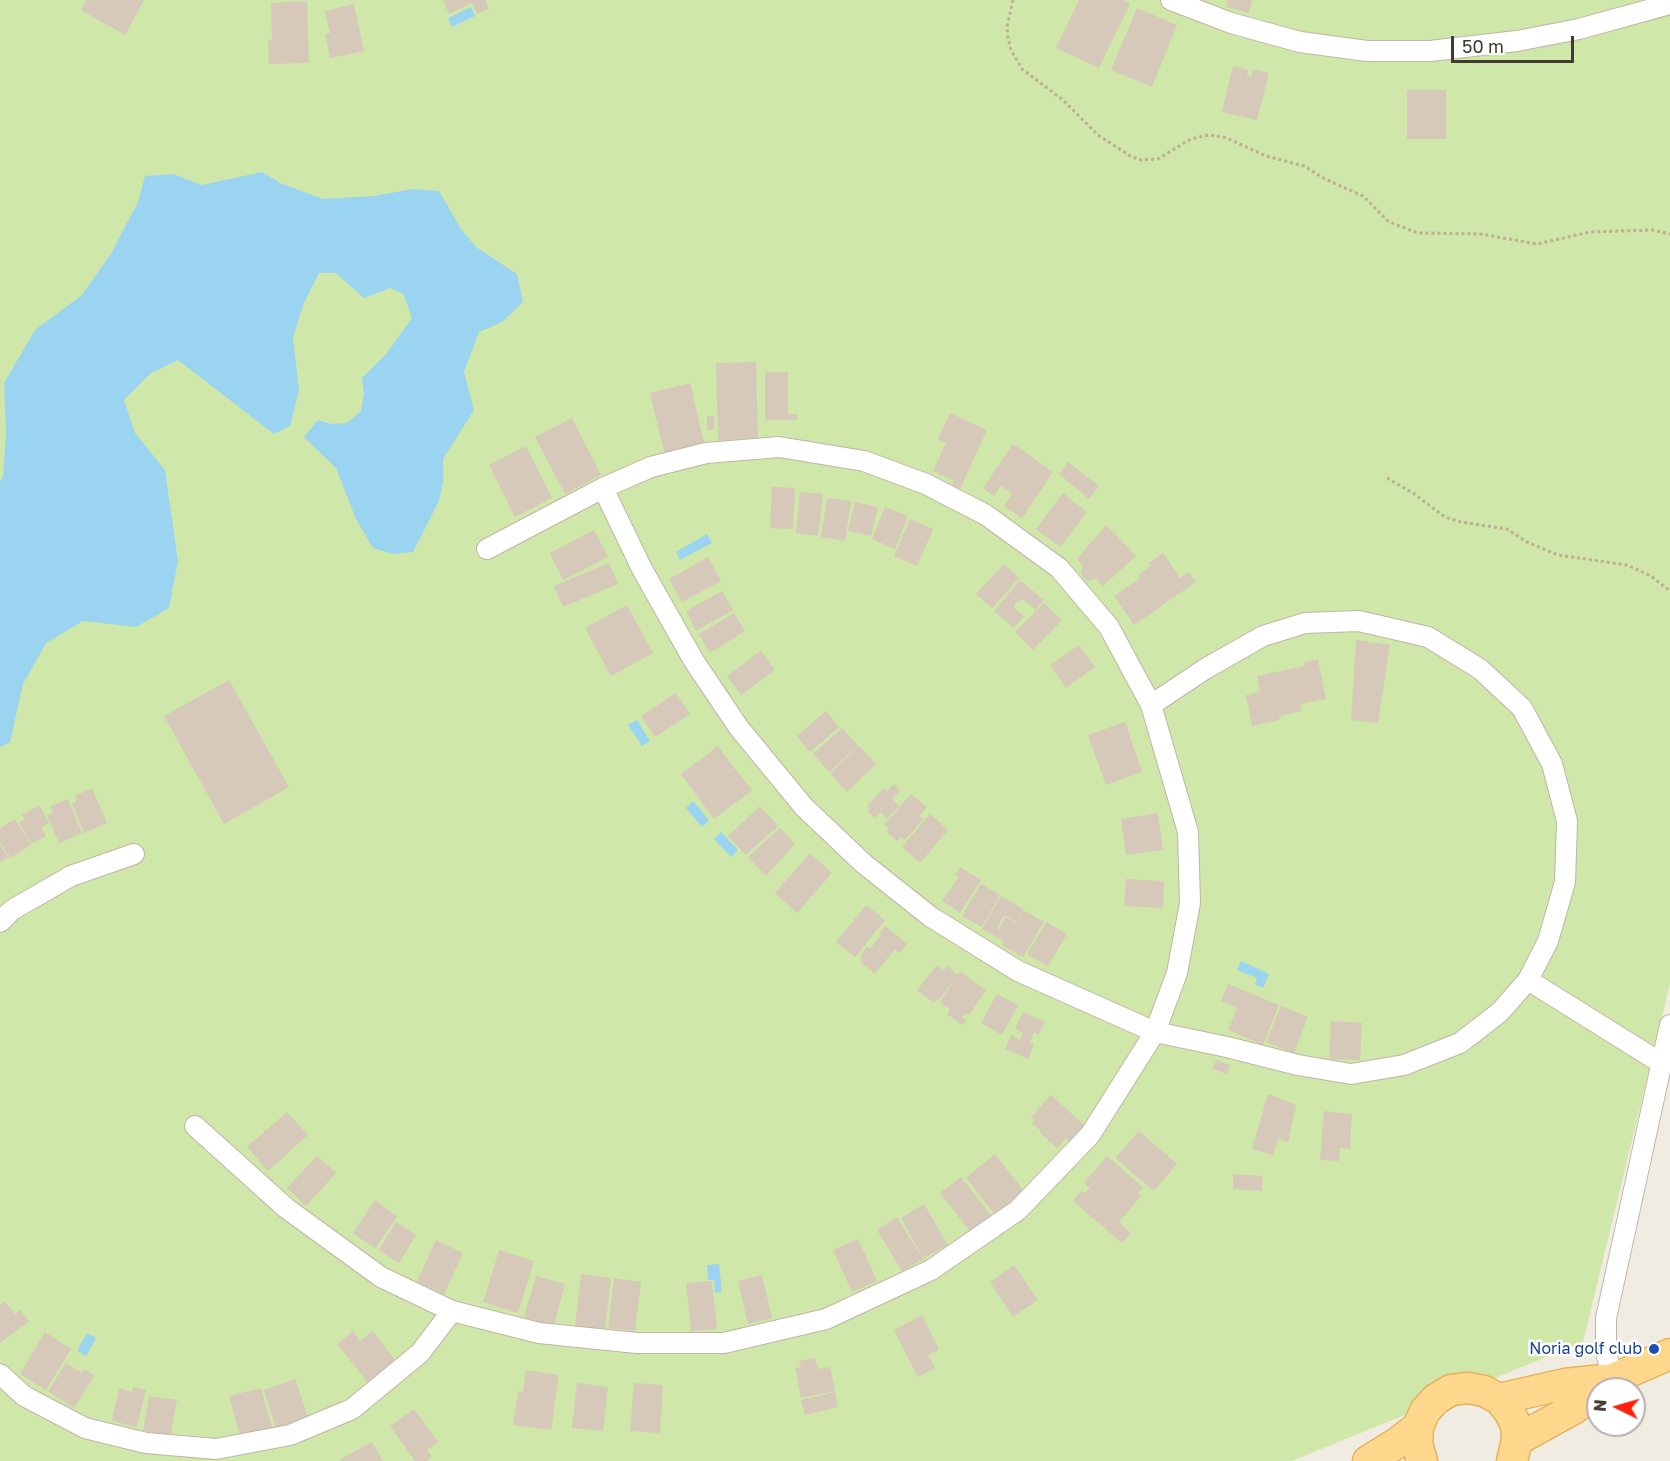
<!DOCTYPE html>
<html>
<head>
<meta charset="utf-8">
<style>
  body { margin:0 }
  #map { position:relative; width:1670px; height:1461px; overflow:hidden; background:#f1ece2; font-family:"Golos Text",sans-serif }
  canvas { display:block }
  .north { position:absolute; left:1586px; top:1377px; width:60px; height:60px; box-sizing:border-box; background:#fff; border:2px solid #b4b1ad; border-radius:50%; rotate:275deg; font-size:16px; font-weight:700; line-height:24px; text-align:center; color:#433b32 }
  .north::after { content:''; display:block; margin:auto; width:21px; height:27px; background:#ff1f0c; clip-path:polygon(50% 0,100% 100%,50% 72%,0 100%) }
  .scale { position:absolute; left:1451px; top:36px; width:123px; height:27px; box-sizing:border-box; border:3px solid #433b32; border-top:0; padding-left:8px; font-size:18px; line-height:21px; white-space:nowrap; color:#433b32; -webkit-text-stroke:4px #fff; paint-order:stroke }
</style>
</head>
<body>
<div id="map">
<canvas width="1670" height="1461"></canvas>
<div class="north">N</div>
<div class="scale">50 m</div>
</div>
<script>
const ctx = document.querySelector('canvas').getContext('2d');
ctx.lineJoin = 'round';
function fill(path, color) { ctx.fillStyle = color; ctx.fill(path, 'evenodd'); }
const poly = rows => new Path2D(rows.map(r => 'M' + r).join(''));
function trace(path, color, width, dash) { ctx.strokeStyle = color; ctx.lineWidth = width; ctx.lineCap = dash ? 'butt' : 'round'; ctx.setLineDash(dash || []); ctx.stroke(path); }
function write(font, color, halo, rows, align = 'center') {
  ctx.font = font + ' "Golos Text",sans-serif'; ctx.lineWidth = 5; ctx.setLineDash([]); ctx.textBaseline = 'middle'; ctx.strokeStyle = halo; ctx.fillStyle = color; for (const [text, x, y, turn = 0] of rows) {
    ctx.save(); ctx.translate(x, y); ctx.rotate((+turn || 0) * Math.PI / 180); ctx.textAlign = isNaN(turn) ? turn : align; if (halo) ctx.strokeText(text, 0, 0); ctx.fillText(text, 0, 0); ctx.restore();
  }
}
const green = poly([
  [0,0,1670,0,1670,984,1583,1342,1292,1461,0,1461]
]);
const water = poly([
  [471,7,475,16,452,27,448,18],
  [262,172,280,183,323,199,374,196,413,189,439,191,461,229,476,247,517,274,523,302,502,322,479,332,464,372,474,410,443,459,443,482,439,501,413,552,393,554,373,548,356,519,336,468,304,437,318,420,331,424,347,423,361,411,364,393,362,378,387,353,412,318,404,295,390,288,364,298,336,273,319,273,303,305,293,338,299,390,290,426,274,434,178,360,150,374,124,400,135,433,165,470,178,561,169,608,136,627,83,621,46,643,23,684,10,742,0,747,0,482,3,477,6,434,4,383,35,330,82,295,112,252,138,202,145,176,173,174,202,185],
  [707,534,712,543,680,560,676,552],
  [637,720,650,741,642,746,628,725],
  [693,801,709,820,702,827,686,808],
  [721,832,738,850,731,857,714,839],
  [1241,961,1269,974,1263,988,1255,984,1257,978,1237,970],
  [719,1264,722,1292,715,1293,714,1280,708,1280,707,1265],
  [87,1333,96,1338,86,1356,77,1351]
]);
const building = poly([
  [87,0,144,0,125,35,81,10],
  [443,0,485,0,489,9,477,14,472,3,449,14],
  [1079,0,1123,0,1130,4,1099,68,1056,48],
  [1228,0,1252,0,1249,13,1226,7],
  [307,1,309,63,269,64,268,40,272,40,271,3],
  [354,4,364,51,330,58,325,34,330,33,325,11],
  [1137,8,1177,25,1152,87,1111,70],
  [1233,66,1248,70,1247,75,1252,76,1253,69,1269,73,1257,120,1222,112],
  [1407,90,1446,90,1446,139,1407,139],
  [756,362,758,438,718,440,716,363],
  [765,372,788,372,788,414,797,414,797,420,765,420],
  [690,383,705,446,665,456,650,393],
  [950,413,987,430,959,491,951,488,954,481,933,471,946,443,938,439],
  [707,416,714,416,714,430,707,430],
  [572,418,601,475,565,494,535,437],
  [1013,444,1053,472,1022,518,1004,506,1012,494,1001,486,994,496,983,488],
  [526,446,552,498,515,517,489,465],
  [1068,462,1099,486,1089,499,1059,474],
  [772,487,795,488,793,529,770,528],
  [800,492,823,494,818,536,796,533],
  [1063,493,1087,512,1060,547,1036,529],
  [827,498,851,501,845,541,821,537],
  [855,502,878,507,871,536,848,531],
  [885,507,908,516,895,549,872,539],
  [910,519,933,529,917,566,894,556],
  [1106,525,1136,556,1103,586,1096,579,1088,581,1084,578,1081,573,1083,567,1077,559],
  [594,530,608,557,563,580,550,553],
  [1163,553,1180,578,1189,572,1196,582,1134,625,1114,596,1140,578,1138,575,1151,566,1149,563],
  [708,557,721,581,682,602,669,579],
  [609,563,618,584,563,607,554,586],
  [1004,564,1019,578,992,608,976,594],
  [1020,580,1044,600,1035,610,1023,599,1016,602,1014,608,1024,616,1014,628,994,611],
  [722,591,733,610,696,631,686,611],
  [1044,603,1062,620,1033,650,1015,632],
  [627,605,653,653,611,676,585,628],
  [734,613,745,631,710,653,699,634],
  [1356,640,1390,645,1378,723,1351,720],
  [1079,645,1095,667,1066,688,1050,665],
  [761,651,775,670,741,695,727,676],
  [1318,659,1326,699,1300,704,1302,711,1279,716,1280,720,1252,726,1246,695,1260,692,1257,676,1305,666,1304,662],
  [229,680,289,787,224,824,164,716],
  [676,693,690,714,655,737,641,716],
  [826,711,839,727,810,752,797,736],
  [1125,722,1142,772,1106,785,1088,735],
  [842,728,858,746,829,772,813,754],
  [718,746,734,768,723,777,735,768,752,790,714,819,681,774],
  [859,746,876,764,847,792,830,773],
  [894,784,900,790,892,799,899,806,887,819,881,812,875,818,868,812,870,809,867,806,884,788,887,791],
  [92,788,107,823,84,833,72,804,77,801,75,796],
  [911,794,927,807,919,816,923,819,905,840,901,837,897,841,887,832,889,829,884,825],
  [68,799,82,833,59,843,47,815,53,812,50,806],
  [39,805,49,823,41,827,46,836,31,844,19,822,25,819,22,815],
  [760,806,778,826,746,855,728,836],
  [1158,813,1163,850,1126,855,1121,819],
  [930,814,948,830,920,863,902,847],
  [15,819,31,845,10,858,0,842,0,828],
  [780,828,795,844,766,876,748,857],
  [0,844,8,857,0,862],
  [810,853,832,873,797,913,775,893],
  [960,867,981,880,960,913,942,901,959,877,955,875],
  [1126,879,1164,881,1163,908,1124,906],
  [981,884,1000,895,982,927,962,916],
  [1001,896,1023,909,1016,922,1004,915,997,928,999,929,1005,917,1016,923,1023,910,1044,922,1023,957,1002,945,1004,941,982,929],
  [866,905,885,920,855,957,836,942],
  [1046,922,1067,934,1048,966,1027,954],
  [885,926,907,944,900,953,895,949,875,974,860,961,862,958,860,956,867,947,870,949,881,935,879,934],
  [937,965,943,970,947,966,958,975,939,1000,937,999,934,1003,917,990],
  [960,972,986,990,969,1015,965,1013,962,1018,966,1020,962,1025,947,1014,950,1009,940,1002],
  [1228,984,1279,1005,1263,1045,1228,1030,1237,1008,1221,1001],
  [997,994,1018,1005,1002,1035,981,1023],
  [1281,1006,1308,1017,1294,1053,1266,1042],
  [1023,1012,1045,1022,1039,1034,1034,1032,1030,1042,1034,1044,1028,1059,1005,1049,1011,1035,1020,1040,1023,1033,1015,1029],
  [1331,1021,1362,1023,1360,1060,1329,1059],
  [1216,1060,1230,1065,1227,1074,1213,1069],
  [1268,1094,1296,1105,1288,1142,1278,1139,1273,1155,1252,1149],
  [1051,1095,1084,1125,1069,1141,1066,1138,1057,1148,1040,1133,1040,1130,1032,1123,1035,1120,1031,1117],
  [1324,1111,1352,1114,1350,1149,1340,1148,1339,1161,1320,1160],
  [287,1112,308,1135,268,1171,247,1147],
  [1139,1131,1177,1164,1154,1191,1115,1158],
  [995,1154,1026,1194,997,1217,966,1178],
  [317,1156,336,1173,306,1206,287,1188],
  [1107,1156,1143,1187,1138,1194,1141,1196,1119,1222,1131,1233,1122,1243,1073,1201,1082,1190,1085,1193,1090,1188,1084,1183],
  [1233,1174,1263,1176,1262,1191,1233,1189],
  [961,1177,993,1218,972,1234,940,1193],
  [375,1200,397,1216,375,1249,353,1233],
  [924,1204,948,1245,923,1258,901,1218],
  [897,1217,923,1259,902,1271,877,1230],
  [396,1222,416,1235,399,1263,379,1250],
  [858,1239,877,1281,852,1292,833,1250],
  [436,1240,463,1253,444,1294,417,1282],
  [499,1250,534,1261,518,1313,483,1302],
  [1014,1265,1038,1300,1013,1317,990,1282],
  [581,1274,611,1278,605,1330,575,1326],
  [762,1275,772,1318,748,1324,738,1281],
  [536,1276,565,1284,554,1326,524,1317],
  [614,1278,641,1282,635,1331,608,1328],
  [712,1281,717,1329,691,1331,686,1283],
  [5,1301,15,1314,20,1310,29,1321,0,1343,0,1305],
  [922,1315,939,1349,928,1355,935,1368,918,1377,894,1330],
  [353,1331,360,1341,373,1331,397,1363,369,1384,337,1344],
  [45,1332,71,1349,46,1390,20,1374],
  [815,1358,818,1369,830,1367,835,1391,801,1398,795,1368,801,1367,799,1361],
  [66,1363,82,1373,84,1369,94,1376,74,1408,48,1391],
  [526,1370,559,1375,551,1430,513,1425,518,1391,523,1392],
  [295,1379,308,1417,276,1428,264,1390],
  [577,1383,608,1387,603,1431,572,1428],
  [634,1383,663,1385,660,1433,630,1431],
  [133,1387,146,1390,137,1427,112,1421,119,1388,132,1392],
  [261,1388,273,1431,241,1439,229,1396],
  [835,1392,838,1407,805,1415,801,1400],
  [149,1396,177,1400,171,1435,143,1431],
  [414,1409,438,1442,427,1450,432,1457,427,1461,415,1461,390,1426],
  [372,1442,383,1461,341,1461,340,1459]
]);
const path = poly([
  [1013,0,1007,27,1008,38,1011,50,1022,69,1063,100,1098,135,1132,157,1141,160,1158,159,1189,140,1199,137,1209,135,1227,138,1266,156,1304,166,1325,179,1363,196,1389,222,1418,233,1481,234,1537,244,1590,232,1652,230,1670,234],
  [1387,478,1413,493,1445,517,1461,522,1507,529,1527,542,1558,555,1627,565,1651,576,1670,591]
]);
const minor = poly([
  [1171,0,1231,23,1300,42,1367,51,1430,51,1517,41,1579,29,1670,4],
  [603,488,642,569,694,661,739,728,804,807,864,864,931,917,1018,971,1155,1032,1227,1047,1298,1065,1351,1074,1404,1065,1460,1043,1500,1012,1528,980,1548,941,1565,882,1567,821,1552,764,1522,708,1480,669,1428,637,1359,621,1305,623,1263,636,1205,669,1151,705],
  [0,922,12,910,71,876,134,854],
  [1528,980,1661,1063],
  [195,1126,286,1208,381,1277,452,1311,539,1333,637,1343,724,1343,826,1319,931,1270,1018,1210,1090,1135,1155,1032,1177,973,1190,903,1188,832,1151,705,1109,627,1059,568,986,515,926,484,864,461,779,447,706,453,651,467,603,488,487,549],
  [0,1374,24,1396,85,1428,146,1443,216,1449,290,1435,352,1409,420,1353,452,1311],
  [1613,1379,1606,1353,1606,1318,1670,1025]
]);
const primary = poly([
  [1600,1389,1613,1379,1670,1354],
  [1499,1399,1565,1384,1613,1379],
  [1517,1440,1575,1408,1598,1390],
  [1368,1461,1397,1443,1418,1427],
  [1422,1461,1417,1443,1418,1427,1425,1411,1436,1399,1451,1390,1468,1388,1484,1391,1499,1399,1509,1411,1516,1425,1517,1440,1512,1461]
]);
const markers = [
  [1654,1349,6,"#1a4fb4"]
];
const transitNames = [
  ["Noria golf club",1642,1349]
];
fill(green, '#cfe7a9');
fill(water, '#9bd4f1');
fill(building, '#d6c9ba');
trace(minor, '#c0b5a7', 22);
trace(primary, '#e5b25c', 33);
trace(path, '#bfad95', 3, [3, 3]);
trace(minor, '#fff', 20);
trace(primary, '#ffd78d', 30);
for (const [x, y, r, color] of markers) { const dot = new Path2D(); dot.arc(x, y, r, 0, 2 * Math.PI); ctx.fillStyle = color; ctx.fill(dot); trace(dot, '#fff', 2); }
write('16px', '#164399', '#fff', transitNames, 'right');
</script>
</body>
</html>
